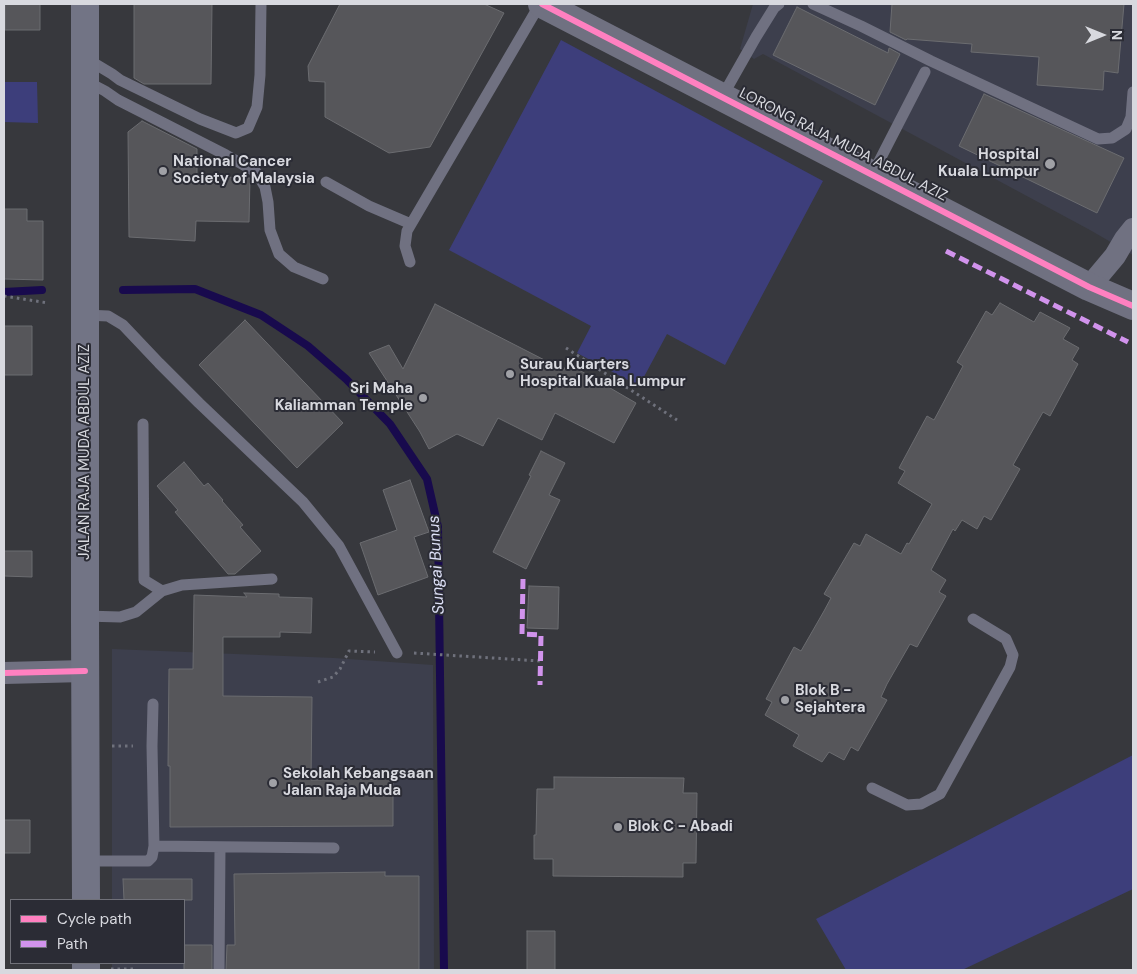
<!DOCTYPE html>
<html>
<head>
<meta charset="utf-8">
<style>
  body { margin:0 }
  #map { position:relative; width:1137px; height:974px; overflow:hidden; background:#37383d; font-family:"DM Sans",sans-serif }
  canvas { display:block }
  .frame { position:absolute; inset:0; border:5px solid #d8d9df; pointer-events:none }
  .legend { position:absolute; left:10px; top:899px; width:175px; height:65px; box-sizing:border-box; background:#2b2c35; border:1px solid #707179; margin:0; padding:6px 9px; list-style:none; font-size:15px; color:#d8d9df }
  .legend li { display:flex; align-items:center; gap:10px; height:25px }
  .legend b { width:25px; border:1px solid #707179 }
  .north { position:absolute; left:1077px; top:10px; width:50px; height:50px; -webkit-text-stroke:4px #2b2c35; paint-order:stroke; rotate:90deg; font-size:14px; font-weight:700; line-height:20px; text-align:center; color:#d8d9df }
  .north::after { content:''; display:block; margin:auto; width:18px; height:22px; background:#d8d9df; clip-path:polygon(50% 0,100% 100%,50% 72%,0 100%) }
</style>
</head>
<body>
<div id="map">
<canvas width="1137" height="974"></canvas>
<div class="frame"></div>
<ul class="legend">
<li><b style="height:6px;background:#ff80c0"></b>Cycle path</li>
<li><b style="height:6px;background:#d193ec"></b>Path</li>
</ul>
<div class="north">N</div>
</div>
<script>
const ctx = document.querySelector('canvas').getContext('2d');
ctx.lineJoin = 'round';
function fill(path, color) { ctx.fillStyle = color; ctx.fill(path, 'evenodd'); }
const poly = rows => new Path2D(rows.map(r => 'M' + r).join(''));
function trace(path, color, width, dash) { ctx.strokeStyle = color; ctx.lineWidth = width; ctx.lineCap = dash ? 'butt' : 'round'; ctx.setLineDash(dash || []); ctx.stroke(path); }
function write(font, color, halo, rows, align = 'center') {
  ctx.font = font + ' "DM Sans",sans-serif'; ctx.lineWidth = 4; ctx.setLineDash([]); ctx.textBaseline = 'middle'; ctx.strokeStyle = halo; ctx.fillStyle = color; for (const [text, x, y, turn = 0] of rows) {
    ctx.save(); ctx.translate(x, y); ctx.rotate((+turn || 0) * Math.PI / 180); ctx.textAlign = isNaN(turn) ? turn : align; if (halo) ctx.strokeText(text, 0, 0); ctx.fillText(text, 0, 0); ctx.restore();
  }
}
const built = poly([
  [753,4,1133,4,1133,255,1090,230,763,54,754,59,740,49],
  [112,649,334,658,433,665,434,970,112,970,112,963,184,963,184,900,112,900]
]);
const green = poly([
  [561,40,823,181,725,365,667,334,639,386,577,353,591,326,449,250],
  [4,82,37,82,38,123,4,122],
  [1133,755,1133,889,962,970,846,970,816,919]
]);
const stream = poly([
  [123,290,195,289,261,315,308,346,346,379,390,424,427,479,438,527,444,970],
  [4,292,42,290]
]);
const building = poly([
  [5,4,40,4,40,30,5,30,5,4],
  [134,4,212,4,211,84,144,84,134,78,134,4],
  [340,4,484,4,504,13,430,147,389,153,325,117,325,82,309,81,308,66,340,4],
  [892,4,1124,4,1118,73,1104,71,1103,90,1037,85,1039,57,971,52,972,44,907,39,906,40,890,32,892,4],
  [797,7,888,53,889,48,900,54,875,105,773,55,797,7],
  [984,94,1124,158,1097,213,959,146,984,94],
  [142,121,197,149,197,176,250,178,249,222,196,221,195,241,129,237,128,132,142,121],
  [4,209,27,209,27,221,43,221,43,280,4,279,4,209],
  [1000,303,1034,322,1040,312,1070,328,1063,339,1079,348,1072,360,1078,364,1050,416,1043,412,1013,465,1020,469,991,520,984,516,977,529,962,520,955,531,953,529,931,570,946,580,939,592,946,596,917,647,910,644,887,684,881,697,887,700,858,751,851,747,844,760,829,752,822,762,793,746,799,735,765,715,772,702,766,699,794,647,801,651,824,611,831,598,824,594,854,543,860,546,866,534,901,554,907,543,909,544,932,504,898,483,905,471,899,468,927,416,934,420,963,366,957,362,986,311,992,315,1000,303],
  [435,304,564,370,567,363,636,403,614,443,555,413,542,440,498,418,483,446,457,434,429,449,420,432,369,353,389,345,403,369,435,304],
  [245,320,343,423,297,468,199,365,245,320],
  [4,326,32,326,32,375,4,375,4,326],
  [541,451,565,463,549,495,560,500,526,569,493,552,531,476,529,475,541,451],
  [184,462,204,486,208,483,223,500,222,501,243,525,240,527,261,551,235,574,228,574,175,512,178,510,157,486,184,462],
  [410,480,429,532,414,537,428,577,378,595,360,543,397,530,383,490,410,480],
  [4,551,32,551,32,577,4,576,4,551],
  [529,586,559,587,558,629,527,628,529,586],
  [244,593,279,594,279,597,312,598,311,633,280,632,280,637,223,637,223,696,312,697,311,780,393,779,393,826,170,827,170,766,168,766,169,669,193,669,194,595,247,597,244,593],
  [554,777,684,778,683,793,697,793,696,863,683,863,683,877,553,876,553,859,534,859,534,835,536,835,537,789,554,789,554,777],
  [4,820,30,820,30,853,4,853,4,820],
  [385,872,385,876,419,876,419,970,226,970,227,945,235,945,234,874,385,872],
  [123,879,192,879,192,900,124,900,123,879],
  [527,931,555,931,555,970,527,970,527,931],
  [184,945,212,945,212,970,184,970,184,945]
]);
const path = poly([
  [4,296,48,303],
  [566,348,677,420],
  [414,653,540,661],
  [318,682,333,677,340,669,349,651,375,652],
  [112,746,133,746],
  [111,969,135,969]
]);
const service = poly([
  [813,4,861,26,931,61,1098,139,1112,138,1126,129,1131,117,1133,92],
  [87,59,112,74,120,80,200,119,236,133,248,128,257,107,260,75,261,4],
  [86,81,105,91,118,100,226,155,256,172,265,187,268,202,270,230,279,254,294,267,323,279],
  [722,97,756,37,774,8,779,4],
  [872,175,925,72],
  [326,182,369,206,411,224],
  [410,262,405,246,407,231,540,4],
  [85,315,108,316,123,325,159,363,199,403,303,502,339,546,397,653],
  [143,424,144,580,162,591],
  [85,616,120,617,136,612,162,591,182,585,272,579],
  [872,788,907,805,921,804,940,794,1010,667,1013,655,1006,639,973,619],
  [154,846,334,848],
  [87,861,148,861,152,857,154,846,152,746,153,704],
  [219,970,220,848]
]);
const minor = poly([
  [1089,287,1115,256,1125,239,1133,229],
  [4,673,85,671]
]);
const tertiary = poly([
  [542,4,1089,287,1133,306]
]);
const secondary = poly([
  [85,4,85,622,86,900],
  [86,970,86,963]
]);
const quiet = poly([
  [946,251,1128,342],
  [523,579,522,634,541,635,540,685]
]);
const cycleway = poly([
  [542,4,1089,287,1133,306],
  [4,673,85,671]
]);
const markers = [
  [1050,164,6,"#a0a1a6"],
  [163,171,5,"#a0a1a6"],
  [510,374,5,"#a0a1a6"],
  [423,398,5,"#a0a1a6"],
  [785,700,5,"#a0a1a6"],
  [273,783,5,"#a0a1a6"],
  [618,827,5,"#a0a1a6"]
];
const streetNames = [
  ["LORONG RAJA MUDA ABDUL AZIZ",843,145,27],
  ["JALAN RAJA MUDA ABDUL AZIZ",85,452,-90]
];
const poiNames = [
  ["Hospital",1039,155,"right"],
  ["Kuala Lumpur",1039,172,"right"],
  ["National Cancer",173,162],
  ["Society of Malaysia",173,179],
  ["Surau Kuarters",520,365],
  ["Hospital Kuala Lumpur",520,382],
  ["Sri Maha",413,389,"right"],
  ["Kaliamman Temple",413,406,"right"],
  ["Blok B -",795,691],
  ["Sejahtera",795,708],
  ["Sekolah Kebangsaan",283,774],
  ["Jalan Raja Muda",283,791],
  ["Blok C - Abadi",628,827]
];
const waterNames = [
  ["Sungai Bunus",437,565,-93]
];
fill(built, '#3d3f4d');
fill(green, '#3d3e7b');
trace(stream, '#180a4d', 8);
fill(building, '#56565a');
trace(building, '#6b6c70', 1);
trace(path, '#6f717c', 3, [2.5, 4]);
trace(service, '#707181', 11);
trace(minor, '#707181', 22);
trace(tertiary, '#707181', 28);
trace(secondary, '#727485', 28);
trace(quiet, '#d193ec', 5, [10, 5]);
trace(cycleway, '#ff80c0', 6);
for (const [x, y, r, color] of markers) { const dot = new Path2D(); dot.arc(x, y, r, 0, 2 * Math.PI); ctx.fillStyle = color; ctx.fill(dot); trace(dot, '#2b2c35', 2); }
write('15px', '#d8d9df', '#2b2c35', streetNames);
write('bold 15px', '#d8d9df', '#2b2c35', poiNames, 'left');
write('italic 16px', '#dfe2f8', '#2b2c35', waterNames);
</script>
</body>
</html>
